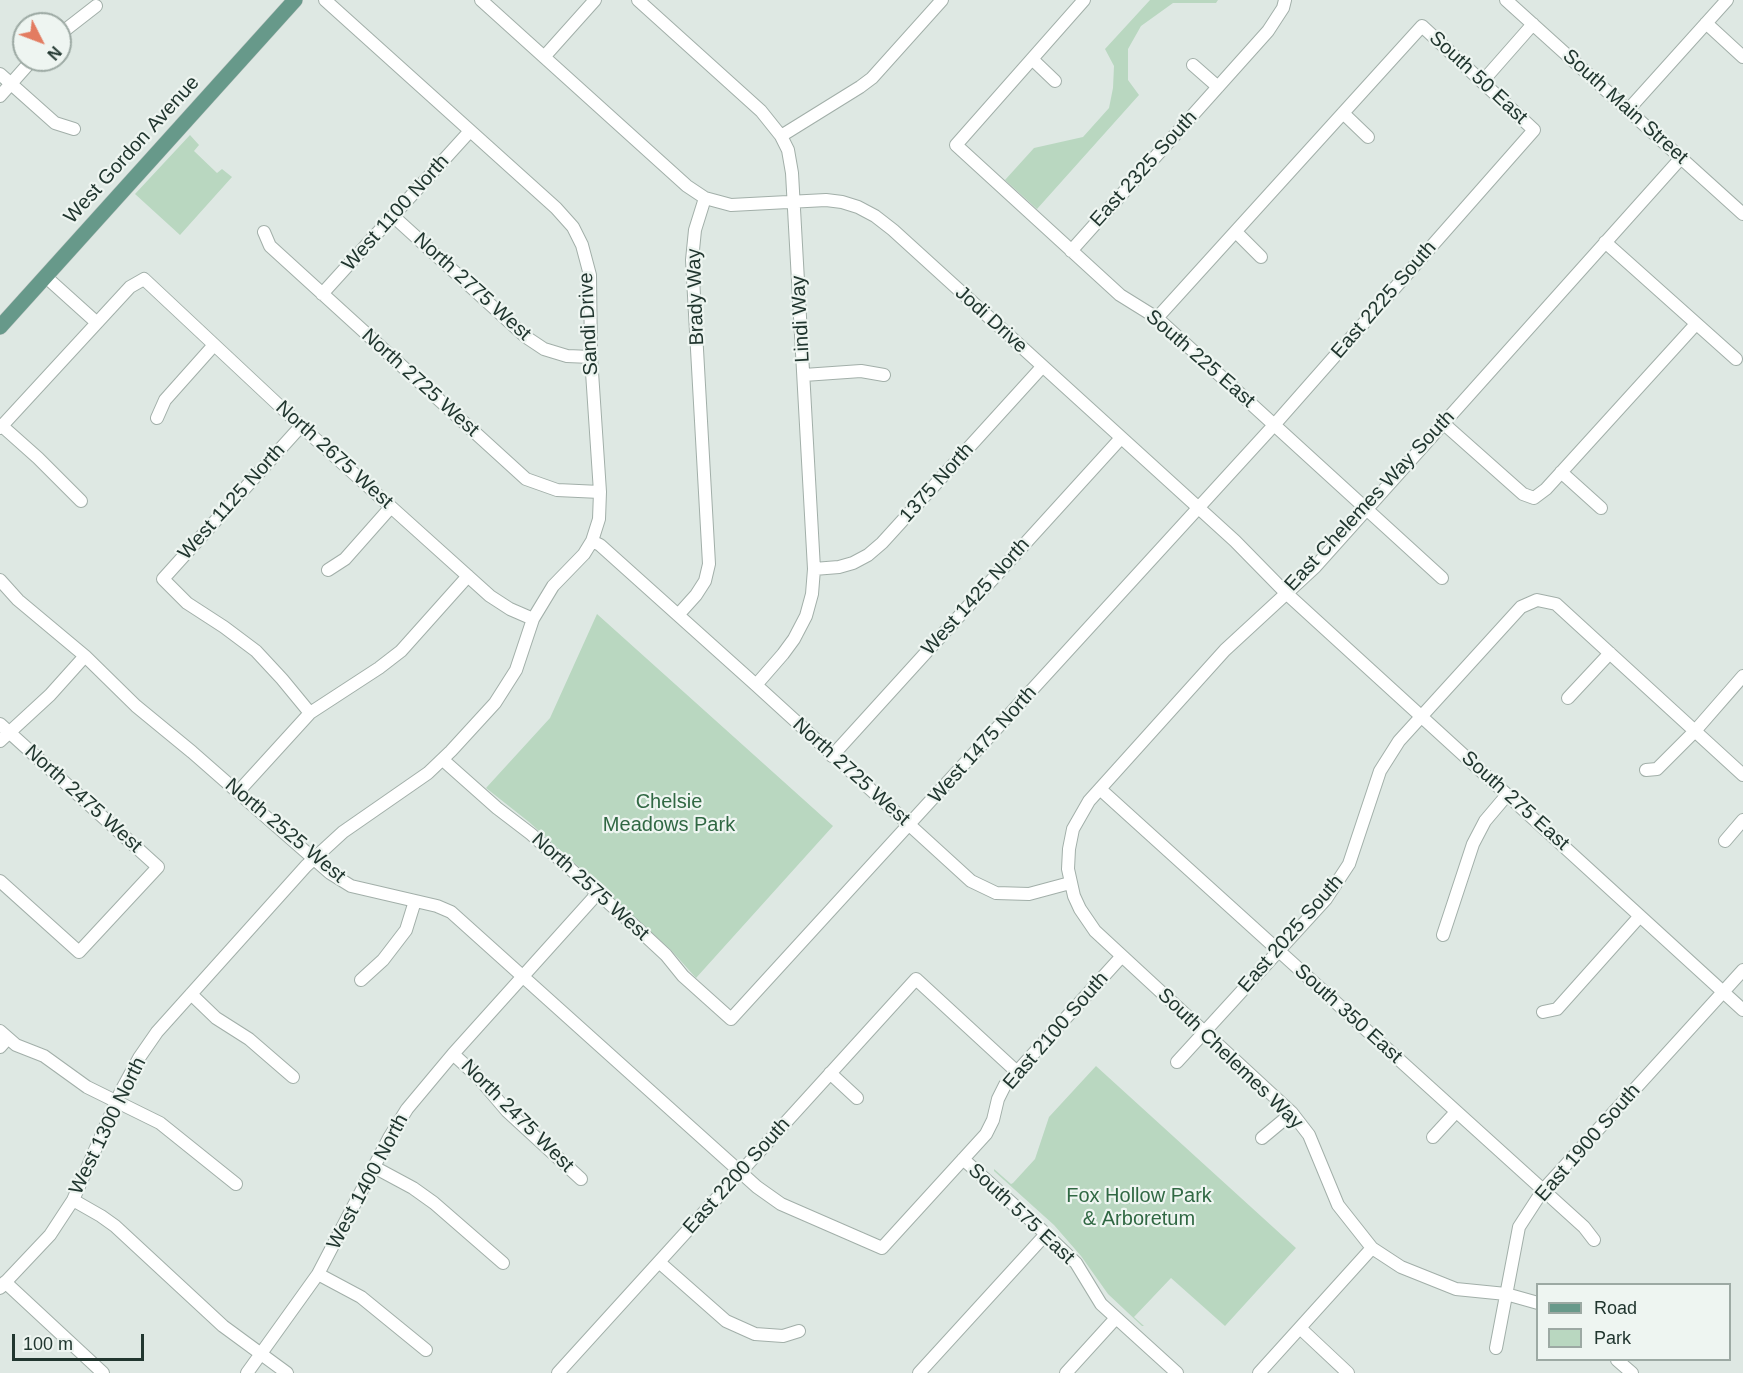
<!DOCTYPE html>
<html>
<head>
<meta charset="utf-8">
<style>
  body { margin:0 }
  #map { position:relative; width:1743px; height:1373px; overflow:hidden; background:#dee8e3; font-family:Helvetica,sans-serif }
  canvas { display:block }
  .legend { position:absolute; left:1536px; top:1283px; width:195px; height:78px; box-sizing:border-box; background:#eef5f1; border:2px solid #9ca9a3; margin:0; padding:8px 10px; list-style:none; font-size:18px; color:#21362f }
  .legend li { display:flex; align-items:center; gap:12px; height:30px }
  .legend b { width:30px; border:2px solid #9ca9a3 }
  .north { position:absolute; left:12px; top:12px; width:60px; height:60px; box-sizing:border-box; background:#eef5f1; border:2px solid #9ca9a3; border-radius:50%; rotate:132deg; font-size:16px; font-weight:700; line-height:24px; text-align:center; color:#21362f }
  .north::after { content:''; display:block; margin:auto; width:21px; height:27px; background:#e37c61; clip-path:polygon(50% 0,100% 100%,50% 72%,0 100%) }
  .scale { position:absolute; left:12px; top:1334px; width:132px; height:27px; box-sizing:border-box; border:3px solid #21362f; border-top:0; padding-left:8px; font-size:18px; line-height:21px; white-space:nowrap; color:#21362f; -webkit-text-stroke:4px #eef5f1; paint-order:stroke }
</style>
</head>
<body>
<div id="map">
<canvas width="1743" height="1373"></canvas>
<ul class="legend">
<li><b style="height:8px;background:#67998a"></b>Road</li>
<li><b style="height:16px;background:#b9d7c0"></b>Park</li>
</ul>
<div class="north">N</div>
<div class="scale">100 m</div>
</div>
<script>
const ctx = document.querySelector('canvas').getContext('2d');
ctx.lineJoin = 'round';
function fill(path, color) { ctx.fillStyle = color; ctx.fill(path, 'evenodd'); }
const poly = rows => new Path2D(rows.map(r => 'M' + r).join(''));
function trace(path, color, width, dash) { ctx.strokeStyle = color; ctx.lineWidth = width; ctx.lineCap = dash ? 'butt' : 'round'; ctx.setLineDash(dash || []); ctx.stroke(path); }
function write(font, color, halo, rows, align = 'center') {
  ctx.font = font + ' Helvetica,sans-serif'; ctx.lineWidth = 4.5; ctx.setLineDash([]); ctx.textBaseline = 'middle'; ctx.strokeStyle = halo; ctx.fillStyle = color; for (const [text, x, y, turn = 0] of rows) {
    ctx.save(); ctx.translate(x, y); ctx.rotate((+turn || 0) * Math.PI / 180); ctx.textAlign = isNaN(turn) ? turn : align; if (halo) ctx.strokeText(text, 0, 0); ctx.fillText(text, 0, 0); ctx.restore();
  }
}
const green = poly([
  [1150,0,1218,0,1216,3,1173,3,1141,26,1128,49,1128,80,1139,95,1037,209,1005,180,1034,148,1083,137,1109,108,1113,88,1114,66,1105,49],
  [190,135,199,145,194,151,217,173,222,169,232,177,180,235,135,194],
  [597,614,833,826,696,978,671,950,529,822,486,788,550,718],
  [1096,1066,1296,1248,1225,1326,1171,1278,1134,1317,1144,1326,1142,1326,1108,1294,1081,1256,1054,1225,994,1171,994,1169,1011,1184,1013,1183,1035,1159,1049,1117]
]);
const minor = poly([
  [481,0,687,186,705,198,731,205,826,200,842,202,858,207,875,216,893,230,1235,541,1286,593,1743,1010],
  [638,0,761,111,781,136,788,150,792,173,814,569,812,594,806,616,794,639,783,654,756,685],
  [1084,0,956,145,1120,295,1157,318,1442,578],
  [1506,0,1743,214],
  [1706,23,1743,57],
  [60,34,96,6],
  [544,57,595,0],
  [1032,59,1055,81],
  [1193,65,1218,87],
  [0,74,55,123,74,129],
  [1482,82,1533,24],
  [0,96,32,60],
  [1628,110,1727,0],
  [1343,113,1368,137],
  [781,136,860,87,872,78,942,0],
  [393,216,526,337,544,349,567,356,591,357],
  [264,232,270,246,526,479,557,490,600,492],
  [1236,232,1261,257],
  [1605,242,1736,359],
  [1071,251,1268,31,1283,8,1285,0],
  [46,277,96,322],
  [322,294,470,131],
  [804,375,861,371,884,375],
  [157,418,165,400,214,345],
  [1443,423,1523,494,1534,498,1546,489,1696,324],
  [2,426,38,458,81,501],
  [301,426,163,579,187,603,224,627,256,651,282,679,310,713],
  [0,428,130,287,144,279,301,426,490,596,510,609,533,619],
  [1561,472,1601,508],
  [592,541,600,545,756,685,971,881,996,893,1029,894,1070,883],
  [814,569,839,567,853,563,868,555,882,543,1042,367],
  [328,570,345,559,391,507],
  [0,580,18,600,85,656,136,706,192,752,330,873,351,886,437,906,451,912,757,1187,781,1204,882,1248,986,1134,993,1120,998,1099,1005,1085,1122,956],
  [678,615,696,595,705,581,709,564,692,260,695,230,705,198],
  [1568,698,1610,653],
  [0,724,158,867,79,952,0,881],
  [0,741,50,695,85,656],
  [832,756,1121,438],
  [443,760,497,808,531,834,638,929,666,955,683,976,731,1019,1275,424,1534,130,1422,26,1157,318],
  [1646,770,1657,769,1695,731,1743,676],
  [1100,789,1584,1227,1594,1240],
  [238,792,310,713,379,668,401,651,468,576],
  [1725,841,1743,820],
  [1443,935,1473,844,1485,821,1507,795],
  [361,980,383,960,406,930,415,901],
  [191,994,216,1018,249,1039,293,1077],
  [1543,1012,1557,1009,1640,916],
  [0,1031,16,1045,44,1056,87,1087,160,1123,236,1184],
  [0,1047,8,1038],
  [453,1054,478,1077,507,1111,581,1179],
  [1177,1062,1326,899,1349,864,1380,771,1399,741,1521,607,1537,600,1556,604,1743,775],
  [830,1073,857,1098],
  [1433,1137,1456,1112],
  [1262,1138,1292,1113],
  [963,1159,1046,1234,1076,1263,1101,1304,1177,1373],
  [374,1167,413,1188,434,1203,503,1263],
  [73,1200,101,1216,115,1226,223,1326,287,1373],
  [659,1262,726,1321,755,1334,783,1336,799,1331],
  [318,1274,361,1297,426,1350],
  [5,1282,103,1373],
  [0,1288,50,1235,73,1200,121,1091,139,1058,157,1032,306,866,343,832,428,773,451,751,495,703,516,670,533,619,553,586,584,554,592,541,599,519,600,492,591,357,590,275,582,245,573,227,556,208,325,0],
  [1538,1303,1506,1294,1456,1289,1401,1267,1372,1248,1338,1205,1309,1135,1292,1113,1095,931,1080,909,1074,896,1068,869,1069,849,1073,829,1089,801,1225,650,1315,567,1681,158],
  [1300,1328,1348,1373],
  [1496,1348,1519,1227,1543,1190,1743,970],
  [1617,1360,1632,1373],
  [247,1373,318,1274,389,1138,407,1109,453,1054,597,894],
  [558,1373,916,979,1017,1072],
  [919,1373,1046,1234],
  [1066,1373,1116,1318],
  [1259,1373,1372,1248]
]);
const major = poly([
  [0,327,295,0]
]);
const streetNames = [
  ["South 50 East",1478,78,43],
  ["South Main Street",1625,107,42],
  ["West Gordon Avenue",132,150,-48],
  ["East 2325 South",1144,169,-48],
  ["West 1100 North",396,213,-48],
  ["North 2775 West",472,287,42],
  ["Brady Way",696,297,-92],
  ["East 2225 South",1384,300,-49],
  ["Lindi Way",801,319,-93],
  ["Jodi Drive",991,320,42],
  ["Sandi Drive",589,324,-93],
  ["South 225 East",1200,359,41],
  ["North 2725 West",420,383,42],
  ["North 2675 West",334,455,42],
  ["1375 North",937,483,-48],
  ["East Chelemes Way South",1370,501,-47],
  ["West 1125 North",232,502,-48],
  ["West 1425 North",976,597,-48],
  ["West 1475 North",983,745,-48],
  ["North 2725 West",851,772,42],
  ["North 2475 West",83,799,42],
  ["South 275 East",1515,801,42],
  ["North 2525 West",285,831,40],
  ["North 2575 West",590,887,42],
  ["East 2025 South",1291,934,-49],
  ["South 350 East",1348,1014,42],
  ["East 2100 South",1056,1031,-49],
  ["South Chelemes Way",1230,1059,44],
  ["North 2475 West",517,1116,45],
  ["West 1300 North",108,1126,-64],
  ["East 1900 South",1588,1143,-49],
  ["East 2200 South",737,1176,-48],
  ["West 1400 North",368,1182,-62],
  ["South 575 East",1021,1214,43]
];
const parkNames = [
  ["Chelsie",669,802],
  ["Meadows Park",669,825],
  ["Fox Hollow Park",1139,1196],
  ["& Arboretum",1139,1219]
];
fill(green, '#b9d7c0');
trace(minor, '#a2afa9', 14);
trace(major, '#bcc3c1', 16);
trace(minor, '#fff', 12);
trace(major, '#67998a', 15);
write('20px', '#21362f', '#eef5f1', streetNames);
write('20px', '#306843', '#eef5f1', parkNames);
</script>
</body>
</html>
